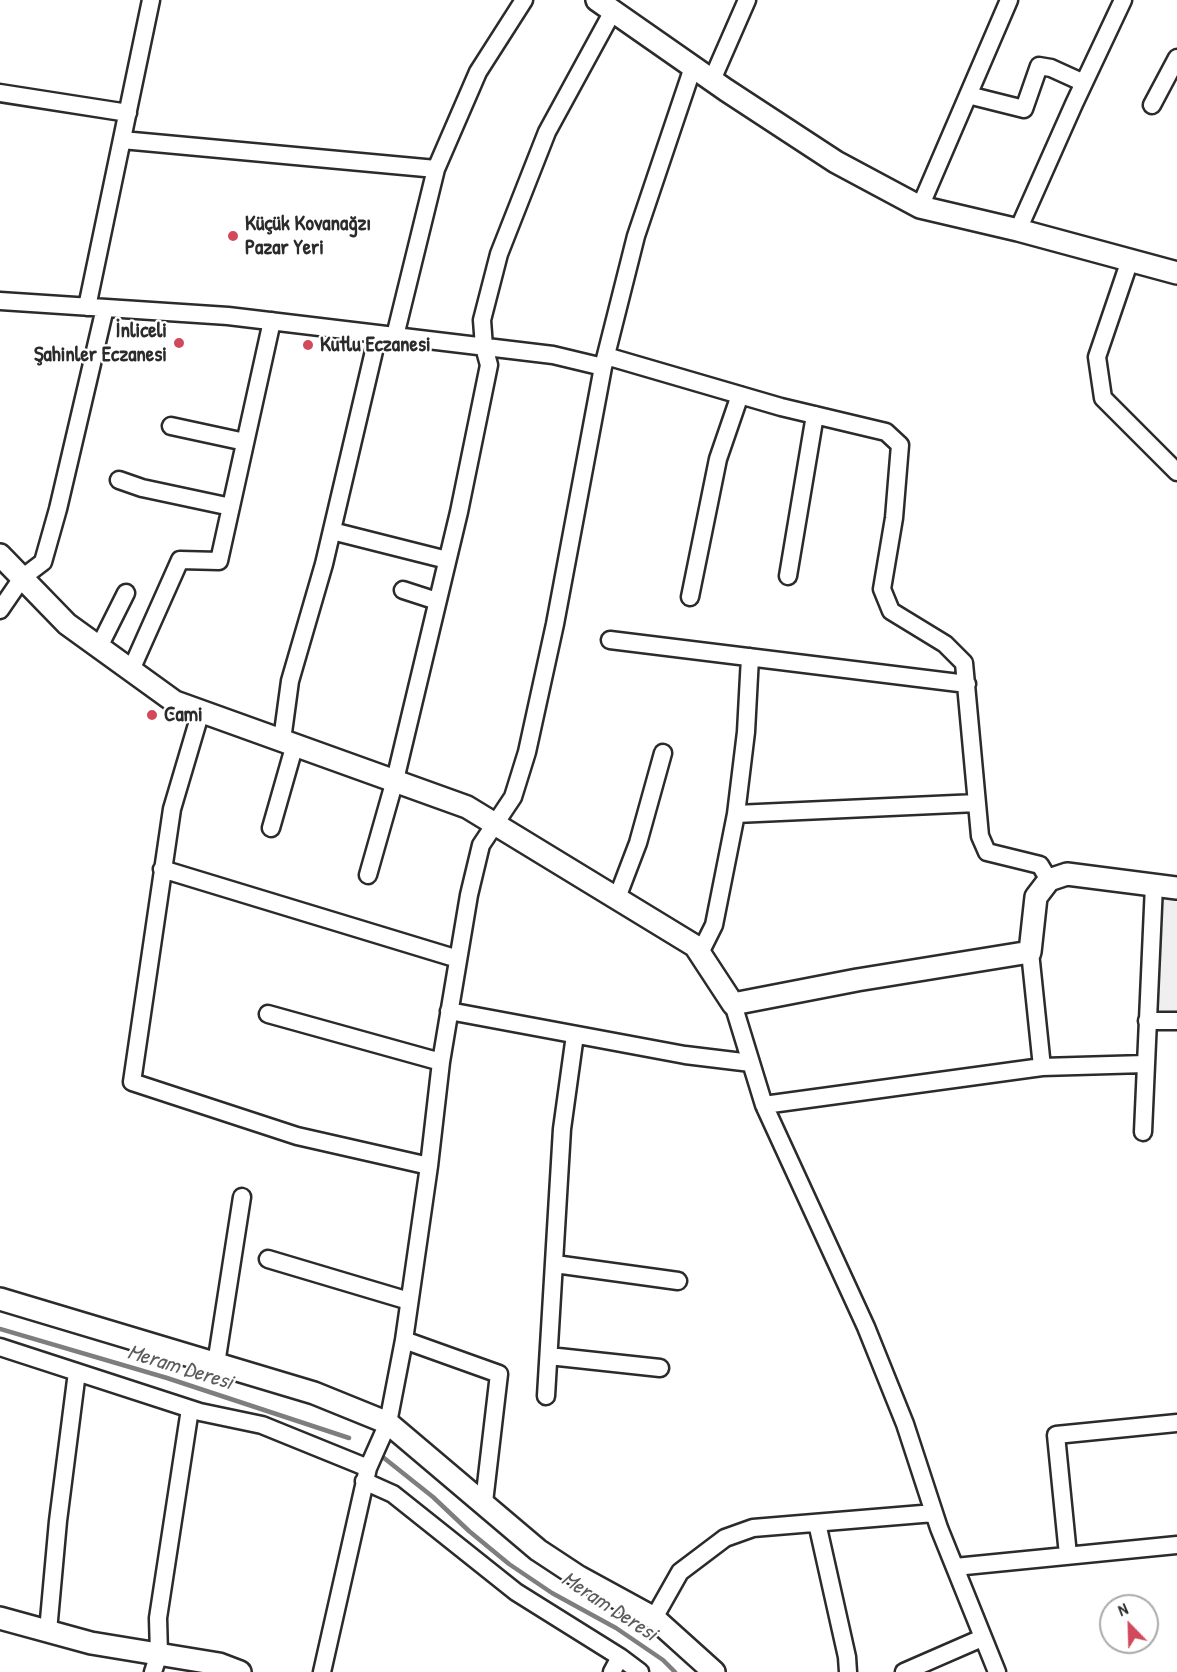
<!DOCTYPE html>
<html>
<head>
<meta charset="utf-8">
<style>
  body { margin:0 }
  #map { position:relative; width:1177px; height:1672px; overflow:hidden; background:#fff; font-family:"Patrick Hand",sans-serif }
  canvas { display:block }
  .north { position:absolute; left:1099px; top:1594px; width:60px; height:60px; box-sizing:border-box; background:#fff; border:2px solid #aaa; border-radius:50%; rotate:337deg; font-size:16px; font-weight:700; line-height:24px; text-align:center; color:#2b2b2b }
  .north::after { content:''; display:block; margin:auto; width:21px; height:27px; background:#d1495b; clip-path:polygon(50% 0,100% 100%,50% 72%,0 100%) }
</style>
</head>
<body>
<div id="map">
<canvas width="1177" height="1672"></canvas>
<div class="north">N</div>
</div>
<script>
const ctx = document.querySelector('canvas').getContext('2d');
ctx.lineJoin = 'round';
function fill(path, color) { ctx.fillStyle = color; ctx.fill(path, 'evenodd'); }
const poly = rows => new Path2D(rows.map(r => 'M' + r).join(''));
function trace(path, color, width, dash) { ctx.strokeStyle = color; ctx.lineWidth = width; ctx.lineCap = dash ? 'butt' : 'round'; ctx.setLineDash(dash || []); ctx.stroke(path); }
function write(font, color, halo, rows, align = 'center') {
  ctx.font = font + ' "Patrick Hand",sans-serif'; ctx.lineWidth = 4.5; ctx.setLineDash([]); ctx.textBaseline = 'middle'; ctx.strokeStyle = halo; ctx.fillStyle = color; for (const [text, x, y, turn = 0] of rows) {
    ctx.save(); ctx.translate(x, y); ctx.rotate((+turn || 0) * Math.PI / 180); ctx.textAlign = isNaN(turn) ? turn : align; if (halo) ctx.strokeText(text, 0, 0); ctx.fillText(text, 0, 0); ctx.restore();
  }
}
const built = poly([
  [1160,894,1177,896,1177,1011,1155,1010]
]);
const stream = poly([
  [0,1329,167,1378,349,1438],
  [384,1458,433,1497,469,1531,509,1564,552,1593,616,1628,663,1660,675,1672]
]);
const minor = poly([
  [712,80,747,0],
  [0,93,128,113],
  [968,95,1024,109,1039,66,1051,68,1084,83],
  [1152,105,1177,58],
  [122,140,436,169],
  [920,207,1009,0],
  [1018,230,1074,104,1123,0],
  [1130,260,1097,357,1103,398,1177,472],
  [0,301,228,316,553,355,603,367],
  [87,307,151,0],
  [395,336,436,169,478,72,524,0],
  [606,356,781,407,886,432,900,445,894,518,882,589,891,611,945,644,964,663,980,836,987,852,1040,865,1049,880],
  [171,426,245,442],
  [119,480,142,488,231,507],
  [332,531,447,560],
  [788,576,815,415],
  [403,590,437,601],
  [690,597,718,459,740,395],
  [0,610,22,578,43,562,58,509,105,308],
  [610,640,967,684],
  [99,647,126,593],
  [131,670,180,560,219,561,272,321],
  [201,711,172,809,132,1082,297,1136,429,1166],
  [282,740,290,681,324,564,378,334],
  [736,814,977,803],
  [271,828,295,744],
  [162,869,458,959],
  [368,875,395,780,459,512,489,365,484,347,482,320,499,254,547,132,613,11],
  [617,898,638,843,663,753],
  [1030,952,1042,1067],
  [700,953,714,925,736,814,746,732,750,657],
  [733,1004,764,1105,866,1327,905,1424,939,1528,997,1672],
  [449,1011,685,1055,751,1063],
  [268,1014,441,1062],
  [1147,1021,1177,1021],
  [764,1105,1042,1067,1145,1064],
  [1143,1132,1154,885],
  [268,1259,409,1301],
  [555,1264,678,1281],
  [404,1340,499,1374,484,1502],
  [0,1347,200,1412,262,1425,368,1468],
  [549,1356,660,1368],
  [216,1364,242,1197],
  [546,1396,562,1129,575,1035],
  [364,1481,393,1494,516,1592,620,1657,640,1672],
  [817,1523,847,1657,848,1672],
  [1068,1555,1056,1435,1177,1423],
  [955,1567,1177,1545],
  [654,1618,680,1572,725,1538,753,1528,934,1513],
  [48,1631,58,1521,77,1372],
  [153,1672,159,1654,158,1618,190,1409],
  [322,1672,368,1468,388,1423,404,1340,429,1166,441,1062,469,895,481,845,513,797,527,752,555,624,603,367,636,236,693,67],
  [612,1672,620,1657],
  [904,1672,982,1638]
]);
const tertiary = poly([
  [597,0,726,90,836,162,920,207,1018,230,1177,273],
  [0,555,67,624,175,702,467,807,695,946,733,1004,857,980,1030,952,1036,897,1049,880,1067,874,1177,888],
  [0,1299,314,1393,388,1423,538,1550,579,1577,654,1618,714,1672],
  [0,1618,91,1643,219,1664,240,1672]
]);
const markers = [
  [233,236,6,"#d1495b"],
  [179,343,6,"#d1495b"],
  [308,345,6,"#d1495b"],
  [152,715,6,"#d1495b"]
];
const poiNames = [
  ["Küçük Kovanağzı",245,224],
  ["Pazar Yeri",245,248],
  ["İnliceli",167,331,"right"],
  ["Şahinler Eczanesi",167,355,"right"],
  ["Kutlu Eczanesi",320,345],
  ["Cami",164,715]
];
const waterNames = [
  ["Meram Deresi",180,1368,17],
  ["Meram Deresi",609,1607,33]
];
fill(built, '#efefef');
trace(stream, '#7e7e7e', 4.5);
trace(minor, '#2b2b2b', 21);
trace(tertiary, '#2b2b2b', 26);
trace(minor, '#fff', 16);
trace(tertiary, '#fff', 21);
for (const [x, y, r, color] of markers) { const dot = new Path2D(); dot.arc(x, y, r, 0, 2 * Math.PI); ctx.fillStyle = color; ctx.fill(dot); trace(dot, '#fff', 2); }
write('bold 21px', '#2b2b2b', '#fff', poiNames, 'left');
write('italic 22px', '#5c5c5c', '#fff', waterNames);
</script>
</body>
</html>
